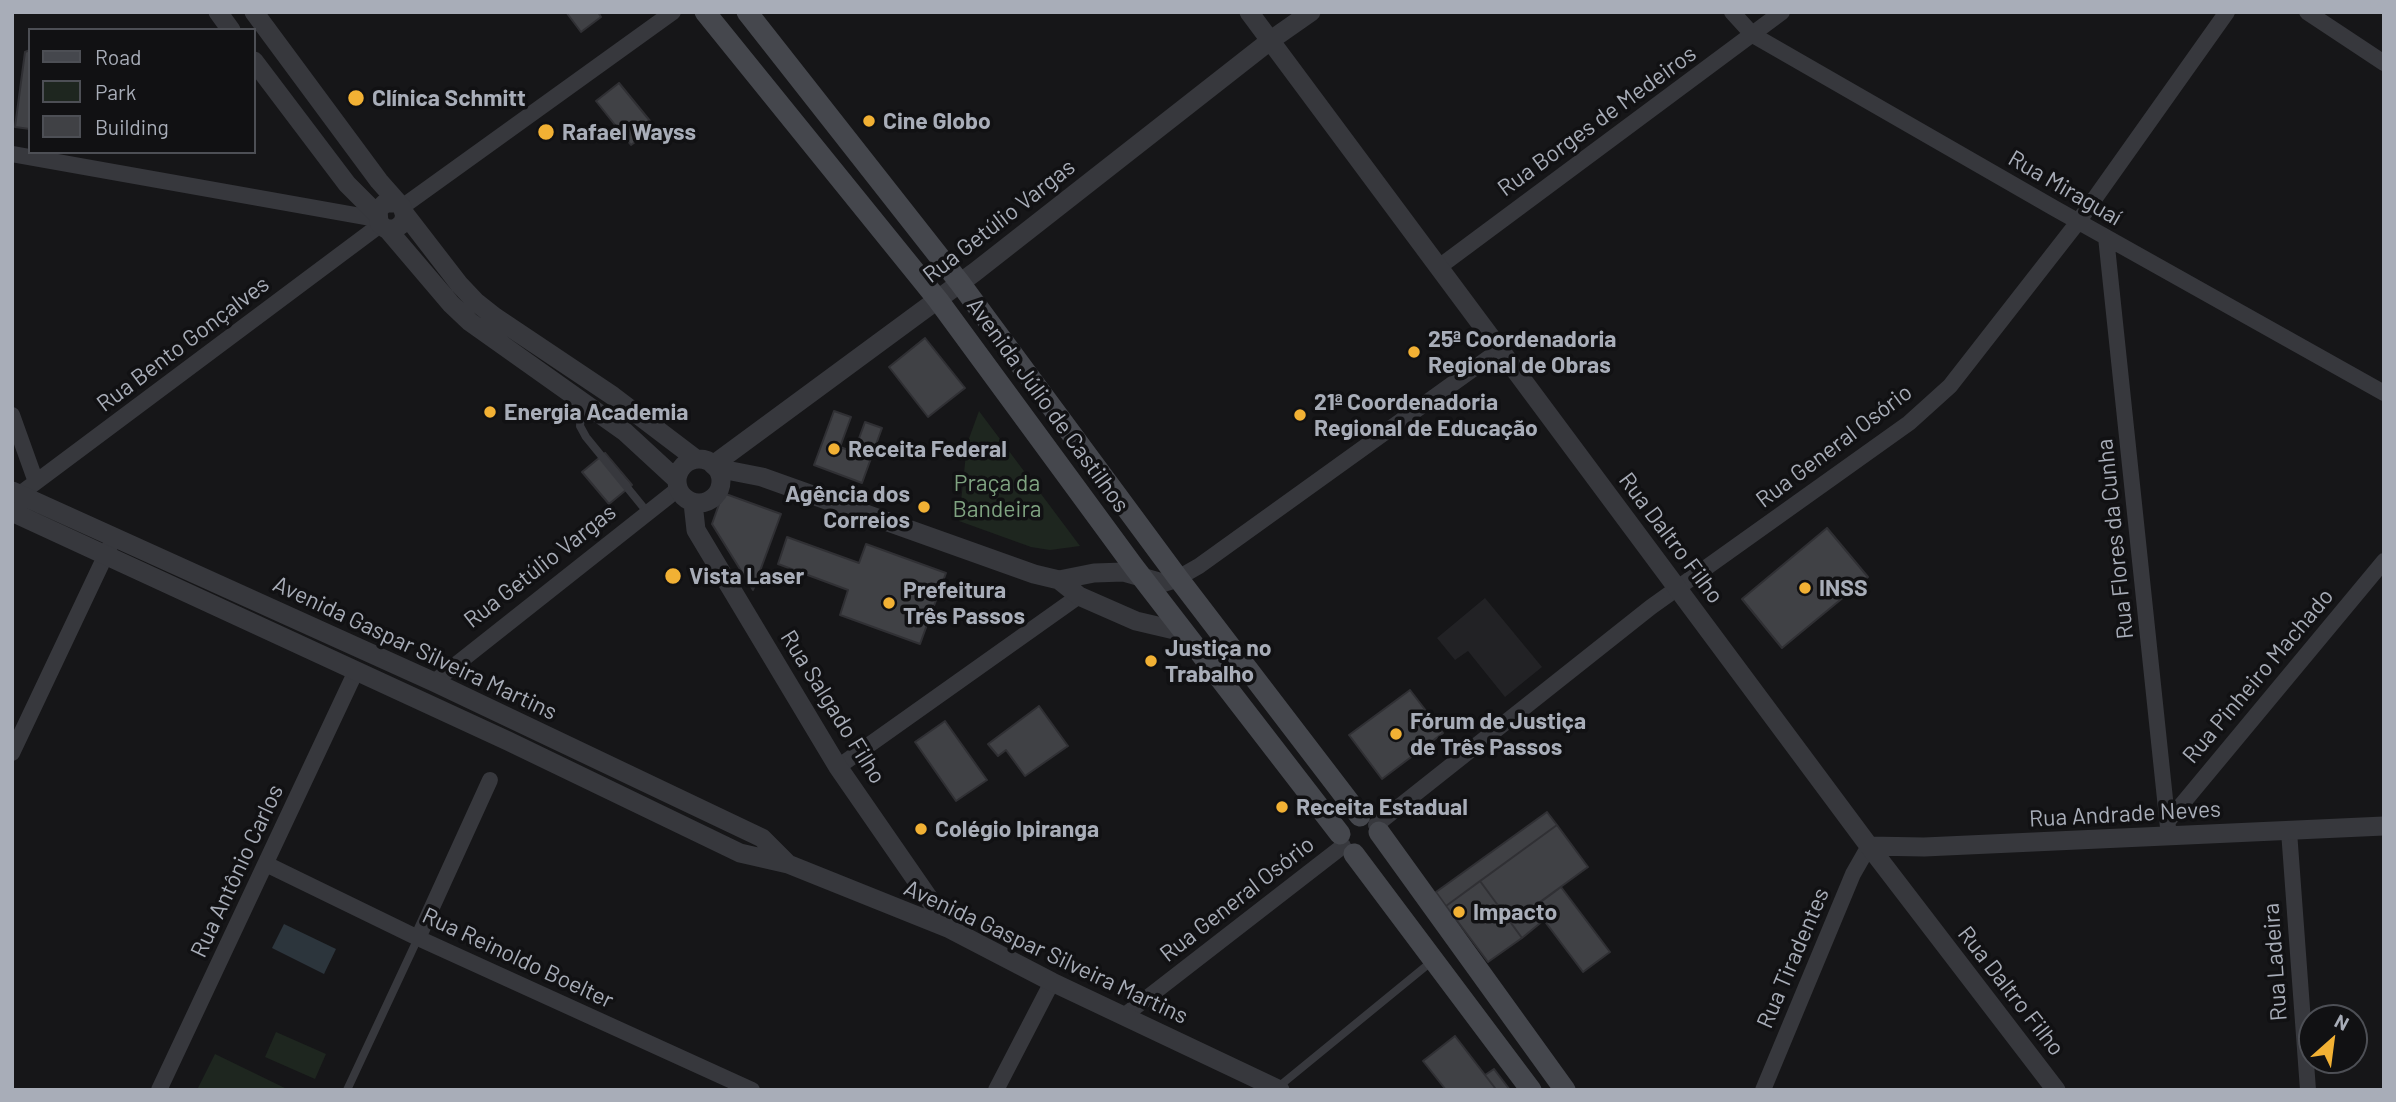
<!DOCTYPE html>
<html>
<head>
<meta charset="utf-8">
<style>
  body { margin:0 }
  #map { position:relative; width:2396px; height:1102px; overflow:hidden; background:#161618; font-family:Barlow,sans-serif }
  canvas { display:block }
  .frame { position:absolute; inset:0; border:14px solid #a8adb8; pointer-events:none }
  .legend { position:absolute; left:28px; top:28px; width:228px; height:126px; box-sizing:border-box; background:#111113; border:2px solid #4d4f55; margin:0; padding:9px 12px; list-style:none; font-size:21px; color:#a8adb8 }
  .legend li { display:flex; align-items:center; gap:14px; height:35px }
  .legend b { width:35px; border:2px solid #4d4f55 }
  .north { position:absolute; left:2298px; top:1004px; width:70px; height:70px; box-sizing:border-box; background:#111113; border:2px solid #4d4f55; border-radius:50%; rotate:28deg; font-size:19px; font-weight:700; line-height:28px; text-align:center; color:#a8adb8 }
  .north::after { content:''; display:block; margin:auto; width:24px; height:32px; background:#f2b134; clip-path:polygon(50% 0,100% 100%,50% 72%,0 100%) }
</style>
</head>
<body>
<div id="map">
<canvas width="2396" height="1102"></canvas>
<div class="frame"></div>
<ul class="legend">
<li><b style="height:9px;background:#45474d"></b>Road</li>
<li><b style="height:19px;background:#1e261f"></b>Park</li>
<li><b style="height:19px;background:#404145"></b>Building</li>
</ul>
<div class="north">N</div>
</div>
<script>
const ctx = document.querySelector('canvas').getContext('2d');
ctx.lineJoin = 'round';
function fill(path, color) { ctx.fillStyle = color; ctx.fill(path, 'evenodd'); }
const poly = rows => new Path2D(rows.map(r => 'M' + r).join(''));
function trace(path, color, width, dash) { ctx.strokeStyle = color; ctx.lineWidth = width; ctx.lineCap = dash ? 'butt' : 'round'; ctx.setLineDash(dash || []); ctx.stroke(path); }
function write(font, color, halo, rows, align = 'center') {
  ctx.font = font + ' Barlow,sans-serif'; ctx.lineWidth = 7; ctx.setLineDash([]); ctx.textBaseline = 'middle'; ctx.strokeStyle = halo; ctx.fillStyle = color; for (const [text, x, y, turn = 0] of rows) {
    ctx.save(); ctx.translate(x, y); ctx.rotate((+turn || 0) * Math.PI / 180); ctx.textAlign = isNaN(turn) ? turn : align; if (halo) ctx.strokeText(text, 0, 0); ctx.fillText(text, 0, 0); ctx.restore();
  }
}
const built = poly([
  [1485,598,1542,667,1505,697,1468,651,1455,660,1437,638]
]);
const green = poly([
  [979,411,1080,546,1050,550,1031,547,959,521,967,444],
  [276,1032,326,1054,315,1079,265,1057],
  [215,1054,289,1090,197,1090]
]);
const water = poly([
  [284,924,336,949,324,974,272,948]
]);
const building = poly([
  [566,12,598,12,601,17,581,32,566,12],
  [30,50,30,129,15,127,25,52,30,50],
  [619,83,655,127,631,145,596,101,619,83],
  [925,338,965,388,928,417,889,367,925,338],
  [834,411,851,417,840,447,854,452,865,422,882,428,862,483,814,465,834,411],
  [605,453,632,485,609,504,582,472,605,453],
  [723,493,781,514,753,590,712,524,723,493],
  [1827,528,1868,577,1782,648,1742,599,1827,528],
  [787,537,859,563,866,544,946,573,920,644,840,615,848,590,778,564,787,537],
  [1410,690,1443,733,1382,779,1349,735,1410,690],
  [1039,706,1068,746,1025,776,1006,750,998,756,988,744,1039,706],
  [945,721,987,780,956,801,915,742,945,721],
  [1547,812,1557,825,1446,906,1436,892,1547,812],
  [1557,825,1588,867,1511,923,1480,881,1557,825],
  [1480,881,1522,938,1488,962,1446,906,1480,881],
  [1561,887,1610,952,1583,972,1534,907,1561,887],
  [1534,907,1544,920,1522,938,1511,923,1534,907],
  [1455,1036,1495,1088,1493,1090,1446,1090,1423,1061,1455,1036],
  [1494,1069,1510,1090,1493,1090,1495,1088,1485,1075,1494,1069]
]);
const service = poly([
  [582,404,580,426,586,437,648,513],
  [1277,1088,1431,962],
  [347,1090,418,938]
]);
const minor = poly([
  [1732,12,1753,35,2054,208,2384,393],
  [2307,12,2384,63],
  [12,154,377,219],
  [402,207,673,12],
  [2106,237,2169,837],
  [1439,267,1782,12],
  [12,415,36,482],
  [12,500,380,225],
  [1178,578,1199,566,1501,349],
  [434,682,678,489],
  [12,753,110,546],
  [838,767,1079,596],
  [2168,821,2384,561],
  [1376,825,1651,607,1909,423,1950,386,2078,222,2227,12],
  [2289,831,2308,1090],
  [266,864,418,938,752,1090],
  [418,938,490,780],
  [1125,1015,1343,846],
  [159,1090,356,671],
  [996,1090,1052,982],
  [1763,1090,1853,874,1869,846]
]);
const tertiary = poly([
  [218,12,231,30],
  [254,12,379,181,402,207,405,216,402,224,395,229,386,229,379,223,378,210,385,203,396,203],
  [1249,12,1869,846,2056,1090],
  [254,61,347,184,377,214],
  [405,214,459,284,476,302,495,317,613,396,696,459],
  [388,230,451,304,470,322,625,432,676,479],
  '677 481a22 22 0 1 1 44 0a22 22 0 1 1-44 0Z',
  [713,465,975,272,1271,40,1311,12],
  [716,468,762,477,1034,574,1059,580,1094,573,1124,572,1162,583,1178,578],
  [12,491,434,682,762,838,787,863],
  [693,503,696,530,838,767,950,929],
  [12,512,508,741,740,853,788,864,950,929,1052,982,1280,1090],
  [1059,580,1079,596,1136,621,1183,632],
  [1869,846,1924,847,2384,826]
]);
const secondary = poly([
  [705,12,938,300,1134,567,1340,834],
  [747,12,960,283,1178,578,1360,816],
  [1379,832,1565,1090],
  [1354,854,1531,1090]
]);
const markers = [
  [356,98,9,"#f2b134"],
  [869,121,7,"#f2b134"],
  [546,132,9,"#f2b134"],
  [1414,352,7,"#f2b134"],
  [490,412,7,"#f2b134"],
  [1300,415,7,"#f2b134"],
  [834,449,7,"#f2b134"],
  [924,507,7,"#f2b134"],
  [673,576,9,"#f2b134"],
  [1805,588,7,"#f2b134"],
  [889,603,7,"#f2b134"],
  [1151,661,7,"#f2b134"],
  [1396,734,7,"#f2b134"],
  [1282,807,7,"#f2b134"],
  [921,829,7,"#f2b134"],
  [1459,912,7,"#f2b134"]
];
const poiNames = [
  ["Clínica Schmitt",372,98],
  ["Cine Globo",883,121],
  ["Rafael Wayss",562,132],
  ["25ª Coordenadoria",1428,339],
  ["Regional de Obras",1428,365],
  ["21ª Coordenadoria",1314,402],
  ["Regional de Educação",1314,428],
  ["Energia Academia",504,412],
  ["Receita Federal",848,449],
  ["Agência dos",910,494,"right"],
  ["Correios",910,520,"right"],
  ["Vista Laser",689,576],
  ["INSS",1819,588],
  ["Prefeitura",903,590],
  ["Três Passos",903,616],
  ["Justiça no",1165,648],
  ["Trabalho",1165,674],
  ["Fórum de Justiça",1410,721],
  ["de Três Passos",1410,747],
  ["Receita Estadual",1296,807],
  ["Colégio Ipiranga",935,829],
  ["Impacto",1473,912]
];
const streetNames = [
  ["Rua Borges de Medeiros",1597,121,-36],
  ["Rua Miraguaí",2065,188,30],
  ["Rua Getúlio Vargas",999,221,-38],
  ["Rua Bento Gonçalves",183,344,-37],
  ["Avenida Júlio de Castilhos",1048,405,54],
  ["Rua General Osório",1834,446,-37],
  ["Rua Daltro Filho",1671,538,53],
  ["Rua Flores da Cunha",2115,539,-96],
  ["Rua Getúlio Vargas",540,566,-38],
  ["Avenida Gaspar Silveira Martins",415,648,25],
  ["Rua Pinheiro Machado",2258,676,-50],
  ["Rua Salgado Filho",833,707,58],
  ["Rua Andrade Neves",2125,814,-3],
  ["Rua Antônio Carlos",237,871,-65],
  ["Rua General Osório",1237,899,-38],
  ["Avenida Gaspar Silveira Martins",1046,952,25],
  ["Rua Reinoldo Boelter",518,958,25],
  ["Rua Tiradentes",1793,958,-67],
  ["Rua Ladeira",2275,962,-94],
  ["Rua Daltro Filho",2011,991,52]
];
const parkNames = [
  ["Praça da",997,483],
  ["Bandeira",997,509]
];
fill(built, '#222225');
fill(green, '#1e261f');
fill(water, '#2c353c');
fill(building, '#404145');
trace(building, '#303034', 2);
trace(service, '#37383d', 8);
trace(minor, '#37383d', 16);
trace(tertiary, '#37383d', 19);
trace(secondary, '#45474d', 21);
for (const [x, y, r, color] of markers) { const dot = new Path2D(); dot.arc(x, y, r, 0, 2 * Math.PI); ctx.fillStyle = color; ctx.fill(dot); trace(dot, '#111113', 2.5); }
write('bold 23px', '#a8adb8', '#111113', poiNames, 'left');
write('23px', '#a8adb8', '#111113', streetNames);
write('23px', '#7fa381', '#111113', parkNames);
</script>
</body>
</html>
